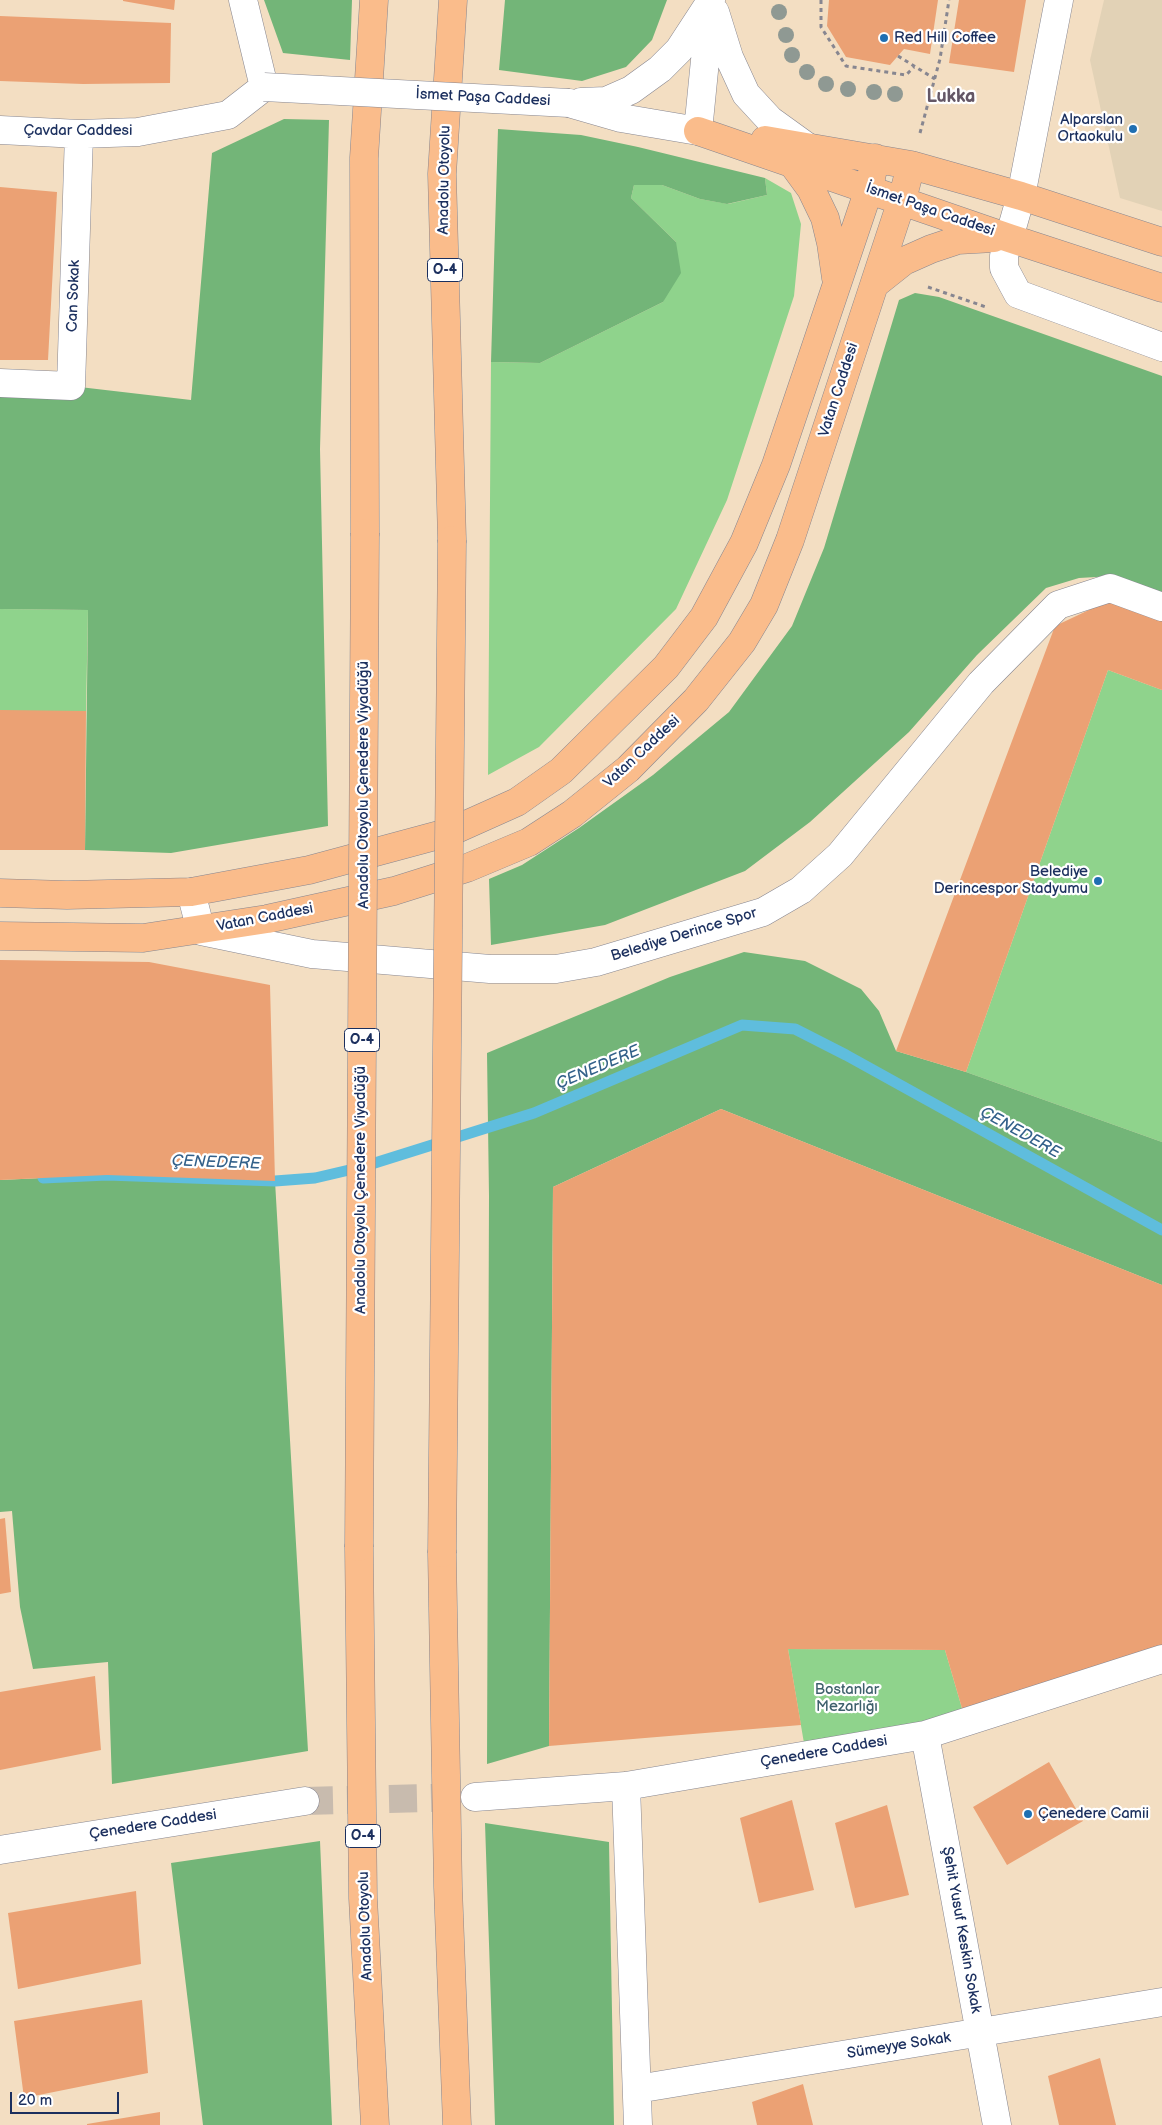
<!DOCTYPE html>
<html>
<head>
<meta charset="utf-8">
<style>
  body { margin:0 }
  #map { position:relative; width:1162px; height:2125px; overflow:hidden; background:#f3dec2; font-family:"Balsamiq Sans",sans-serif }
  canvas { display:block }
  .scale { position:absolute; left:10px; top:2092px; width:109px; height:22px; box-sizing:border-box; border:2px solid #1b2f5e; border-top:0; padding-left:6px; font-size:15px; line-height:18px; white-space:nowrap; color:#1b2f5e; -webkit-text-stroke:4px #fff; paint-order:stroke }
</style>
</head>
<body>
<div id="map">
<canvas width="1162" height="2125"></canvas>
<div class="scale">20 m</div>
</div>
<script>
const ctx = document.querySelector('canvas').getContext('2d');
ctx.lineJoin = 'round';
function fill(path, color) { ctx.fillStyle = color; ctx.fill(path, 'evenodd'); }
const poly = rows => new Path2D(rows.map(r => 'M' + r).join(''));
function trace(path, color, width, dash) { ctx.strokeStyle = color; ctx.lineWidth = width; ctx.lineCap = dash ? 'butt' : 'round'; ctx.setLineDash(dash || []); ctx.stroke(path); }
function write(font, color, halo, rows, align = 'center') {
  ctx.font = font + ' "Balsamiq Sans",sans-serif'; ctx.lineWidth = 4.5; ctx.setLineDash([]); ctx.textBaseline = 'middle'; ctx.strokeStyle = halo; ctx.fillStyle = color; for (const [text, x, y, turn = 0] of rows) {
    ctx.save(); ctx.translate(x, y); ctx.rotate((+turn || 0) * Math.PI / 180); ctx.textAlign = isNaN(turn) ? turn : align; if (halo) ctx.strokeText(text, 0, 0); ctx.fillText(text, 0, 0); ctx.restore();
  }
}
const built = poly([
  [1104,0,1162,0,1162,211,1120,198,1090,60]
]);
const green = poly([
  [765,178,791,193,801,224,794,296,727,500,676,609,539,747,488,775,491,362,540,363,663,302,676,242,631,198,634,185,662,185,700,199,728,204,767,195],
  [0,609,88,610,86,711,0,711,0,850],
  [1108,670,1162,690,1162,1142,966,1072],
  [788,1649,945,1650,966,1722,806,1755]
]);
const forest = poly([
  [264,0,352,0,350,60,283,53],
  [505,0,667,0,652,40,626,67,582,81,499,70],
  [284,119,329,120,320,449,328,826,171,853,85,850,88,610,0,609,0,383,71,386,191,400,212,153],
  [498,129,581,135,638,147,765,178,767,195,727,204,700,199,662,185,634,185,631,198,676,242,681,273,663,302,540,363,491,362],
  [915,293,939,297,1162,376,1162,594,1113,576,1079,578,1046,588,977,655,909,732,810,822,745,871,605,925,491,945,489,879,522,865,579,828,653,775,729,712,792,626,824,548,899,300],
  [744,952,805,961,861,989,879,1011,896,1051,966,1072,1162,1142,1162,1285,721,1109,553,1187,549,1746,487,1764,489,1196,487,1053,670,977],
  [107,1175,275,1181,308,1751,112,1784,108,1662,33,1669,20,1607,12,1511,0,1512,0,1180],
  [485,1823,609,1842,614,2125,495,2125],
  [320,1841,332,2125,203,2125,171,1863]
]);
const stream = poly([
  [43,1178,107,1175,275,1181,315,1178,362,1167,534,1113,742,1025,795,1029,846,1055,1162,1230]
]);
const building = poly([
  [123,0,175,0,174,10,123,1],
  [829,0,938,0,930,54,904,49,890,65,846,57,827,26],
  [959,0,1026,0,1014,72,949,63],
  [0,16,171,23,170,83,83,84,0,81],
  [0,187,57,192,48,360,0,360],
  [1108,601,1162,621,1162,690,1108,670,966,1072,896,1051,1055,626],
  [0,710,86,711,85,850,0,850],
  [0,960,149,962,270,985,275,1181,107,1175,0,1180],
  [721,1109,1162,1285,1162,1659,966,1722,945,1650,788,1649,801,1725,549,1746,553,1187],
  [5,1518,11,1592,0,1594,0,1519],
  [95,1676,101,1750,0,1770,0,1692],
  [1049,1762,1083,1821,1007,1865,973,1807],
  [792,1800,814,1890,759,1903,740,1818],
  [887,1805,909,1895,855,1908,835,1823],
  [136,1891,141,1964,18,1989,8,1913],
  [142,2000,148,2073,24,2098,14,2021],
  [1100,2058,1116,2125,1059,2125,1048,2076],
  [803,2084,813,2125,757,2125,752,2102],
  [160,2112,160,2125,87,2125,87,2124]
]);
const minorTunnel = poly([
  [305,1801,475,1797]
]);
const path = poly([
  [821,0,821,27,846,66,906,75,914,67],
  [898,56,935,79],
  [920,133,940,59,949,0],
  [928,287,986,307]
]);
const minor = poly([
  [1059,0,1021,196,1004,256,1004,268,1018,294,1162,347],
  [715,12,729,57,746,94,770,120,806,146],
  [581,102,606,101,631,90,660,69,679,50,709,4],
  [569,103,621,118,698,131,711,0],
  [0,130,79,134,138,132,228,115,264,87,243,0],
  [0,383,71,386,79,134],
  [191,892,201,931,312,954,490,969,556,969,596,962,763,912,801,890,840,855,981,683,1058,605,1110,588,1162,607],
  [925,1735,997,2125],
  [626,1786,638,2125],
  [475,1797,626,1786,925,1735,1162,1659],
  [0,1850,305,1801],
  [637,2089,1162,2002]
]);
const major = poly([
  [698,131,1009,238,1162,288],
  [765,140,911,165,1021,196,1162,242],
  [792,163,811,189,825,218,831,243,836,278],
  [875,284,904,261,931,249,958,240,994,238],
  [0,893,67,895,191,892,309,870,450,832,517,802,561,771,666,667,704,617,744,543,776,465,869,189,875,158],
  [0,936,143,938,267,919,394,891,467,868,529,842,572,814,628,769,696,700,742,642,764,605,790,540,902,200,911,165]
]);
const highway = poly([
  [365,533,364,158,374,0],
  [452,540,442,174,453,0],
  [359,1547,363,1898,375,2125],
  [442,1553,448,1887,457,2125]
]);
const minorBridge = poly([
  [264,87,569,103]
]);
const highwayBridge = poly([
  [359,1547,365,533],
  [442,1553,452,540]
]);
const trees = [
  [779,12],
  [786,35],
  [792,55],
  [807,72],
  [826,84],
  [848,89],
  [874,92],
  [895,94]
];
const markers = [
  [884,38,5,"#1f6fb2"],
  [1133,129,5,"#1f6fb2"],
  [1098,881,5,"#1f6fb2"],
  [1028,1814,5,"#1f6fb2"]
];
const shields = [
  [445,270,35],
  [362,1040,35],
  [363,1836,35]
];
const shieldNames = [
  ["O-4",445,270],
  ["O-4",362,1040],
  ["O-4",363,1836]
];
const poiNames = [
  ["Red Hill Coffee",894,38],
  ["Alparslan",1123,120,"right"],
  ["Ortaokulu",1123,137,"right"],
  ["Belediye",1088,872,"right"],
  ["Derincespor Stadyumu",1088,889,"right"],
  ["Çenedere Camii",1038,1814]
];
const streetNames = [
  ["İsmet Paşa Caddesi",483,98,3],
  ["Çavdar Caddesi",78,131],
  ["Anadolu Otoyolu",445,180,-89],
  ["İsmet Paşa Caddesi",930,210,19],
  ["Can Sokak",74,296,-88],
  ["Vatan Caddesi",839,390,-72],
  ["Vatan Caddesi",642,752,-43],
  ["Anadolu Otoyolu Çenedere Viyadüğü",364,785,-90],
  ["Vatan Caddesi",265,918,-11],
  ["Belediye Derince Spor",684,935,-17],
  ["Anadolu Otoyolu Çenedere Viyadüğü",361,1190,-90],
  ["Çenedere Caddesi",824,1752,-10],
  ["Çenedere Caddesi",153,1825,-9],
  ["Anadolu Otoyolu",366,1926,-92],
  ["Şehit Yusuf Keskin Sokak",961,1930,80],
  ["Sümeyye Sokak",899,2046,-9]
];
const parkNames = [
  ["Bostanlar",847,1690],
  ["Mezarlığı",847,1707]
];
const waterNames = [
  ["ÇENEDERE",598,1068,-23],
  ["ÇENEDERE",1020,1133,29],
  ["ÇENEDERE",216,1163,2]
];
const quarterNames = [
  ["Lukka",951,97]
];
fill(built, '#e2d2b6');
fill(green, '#8fd38c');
fill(forest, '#73b578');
trace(stream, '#5fbddd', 11);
fill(building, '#eba174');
trace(minorTunnel, '#c8bbae', 28, [28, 14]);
trace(minor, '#878690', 29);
trace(major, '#878690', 29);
trace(highway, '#878690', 29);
trace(path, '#878690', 3, [4, 4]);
trace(minor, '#fff', 28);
trace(major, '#fabc8b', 28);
trace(highway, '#fabc8b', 28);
trace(minorBridge, '#878690', 29, []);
trace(highwayBridge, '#878690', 29, []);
trace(minorBridge, '#fff', 28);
trace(highwayBridge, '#fabc8b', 28);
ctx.fillStyle = '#8f9993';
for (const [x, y] of trees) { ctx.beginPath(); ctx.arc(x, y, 8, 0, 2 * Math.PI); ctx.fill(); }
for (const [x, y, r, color] of markers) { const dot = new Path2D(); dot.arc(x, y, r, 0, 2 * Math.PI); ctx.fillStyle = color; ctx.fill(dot); trace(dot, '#fff', 2); }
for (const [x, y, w] of shields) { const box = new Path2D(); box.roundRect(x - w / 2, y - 11.5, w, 23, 4); ctx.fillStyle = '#fff'; ctx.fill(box); trace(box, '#1b2f5e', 1); }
write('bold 14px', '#1b2f5e', null, shieldNames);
write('15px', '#1b2f5e', '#fff', poiNames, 'left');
write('15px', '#1b2f5e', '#fff', streetNames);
write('15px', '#3e606c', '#fff', parkNames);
write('italic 16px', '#33618a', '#fff', waterNames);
write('bold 18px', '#645766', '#fff', quarterNames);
</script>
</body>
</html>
